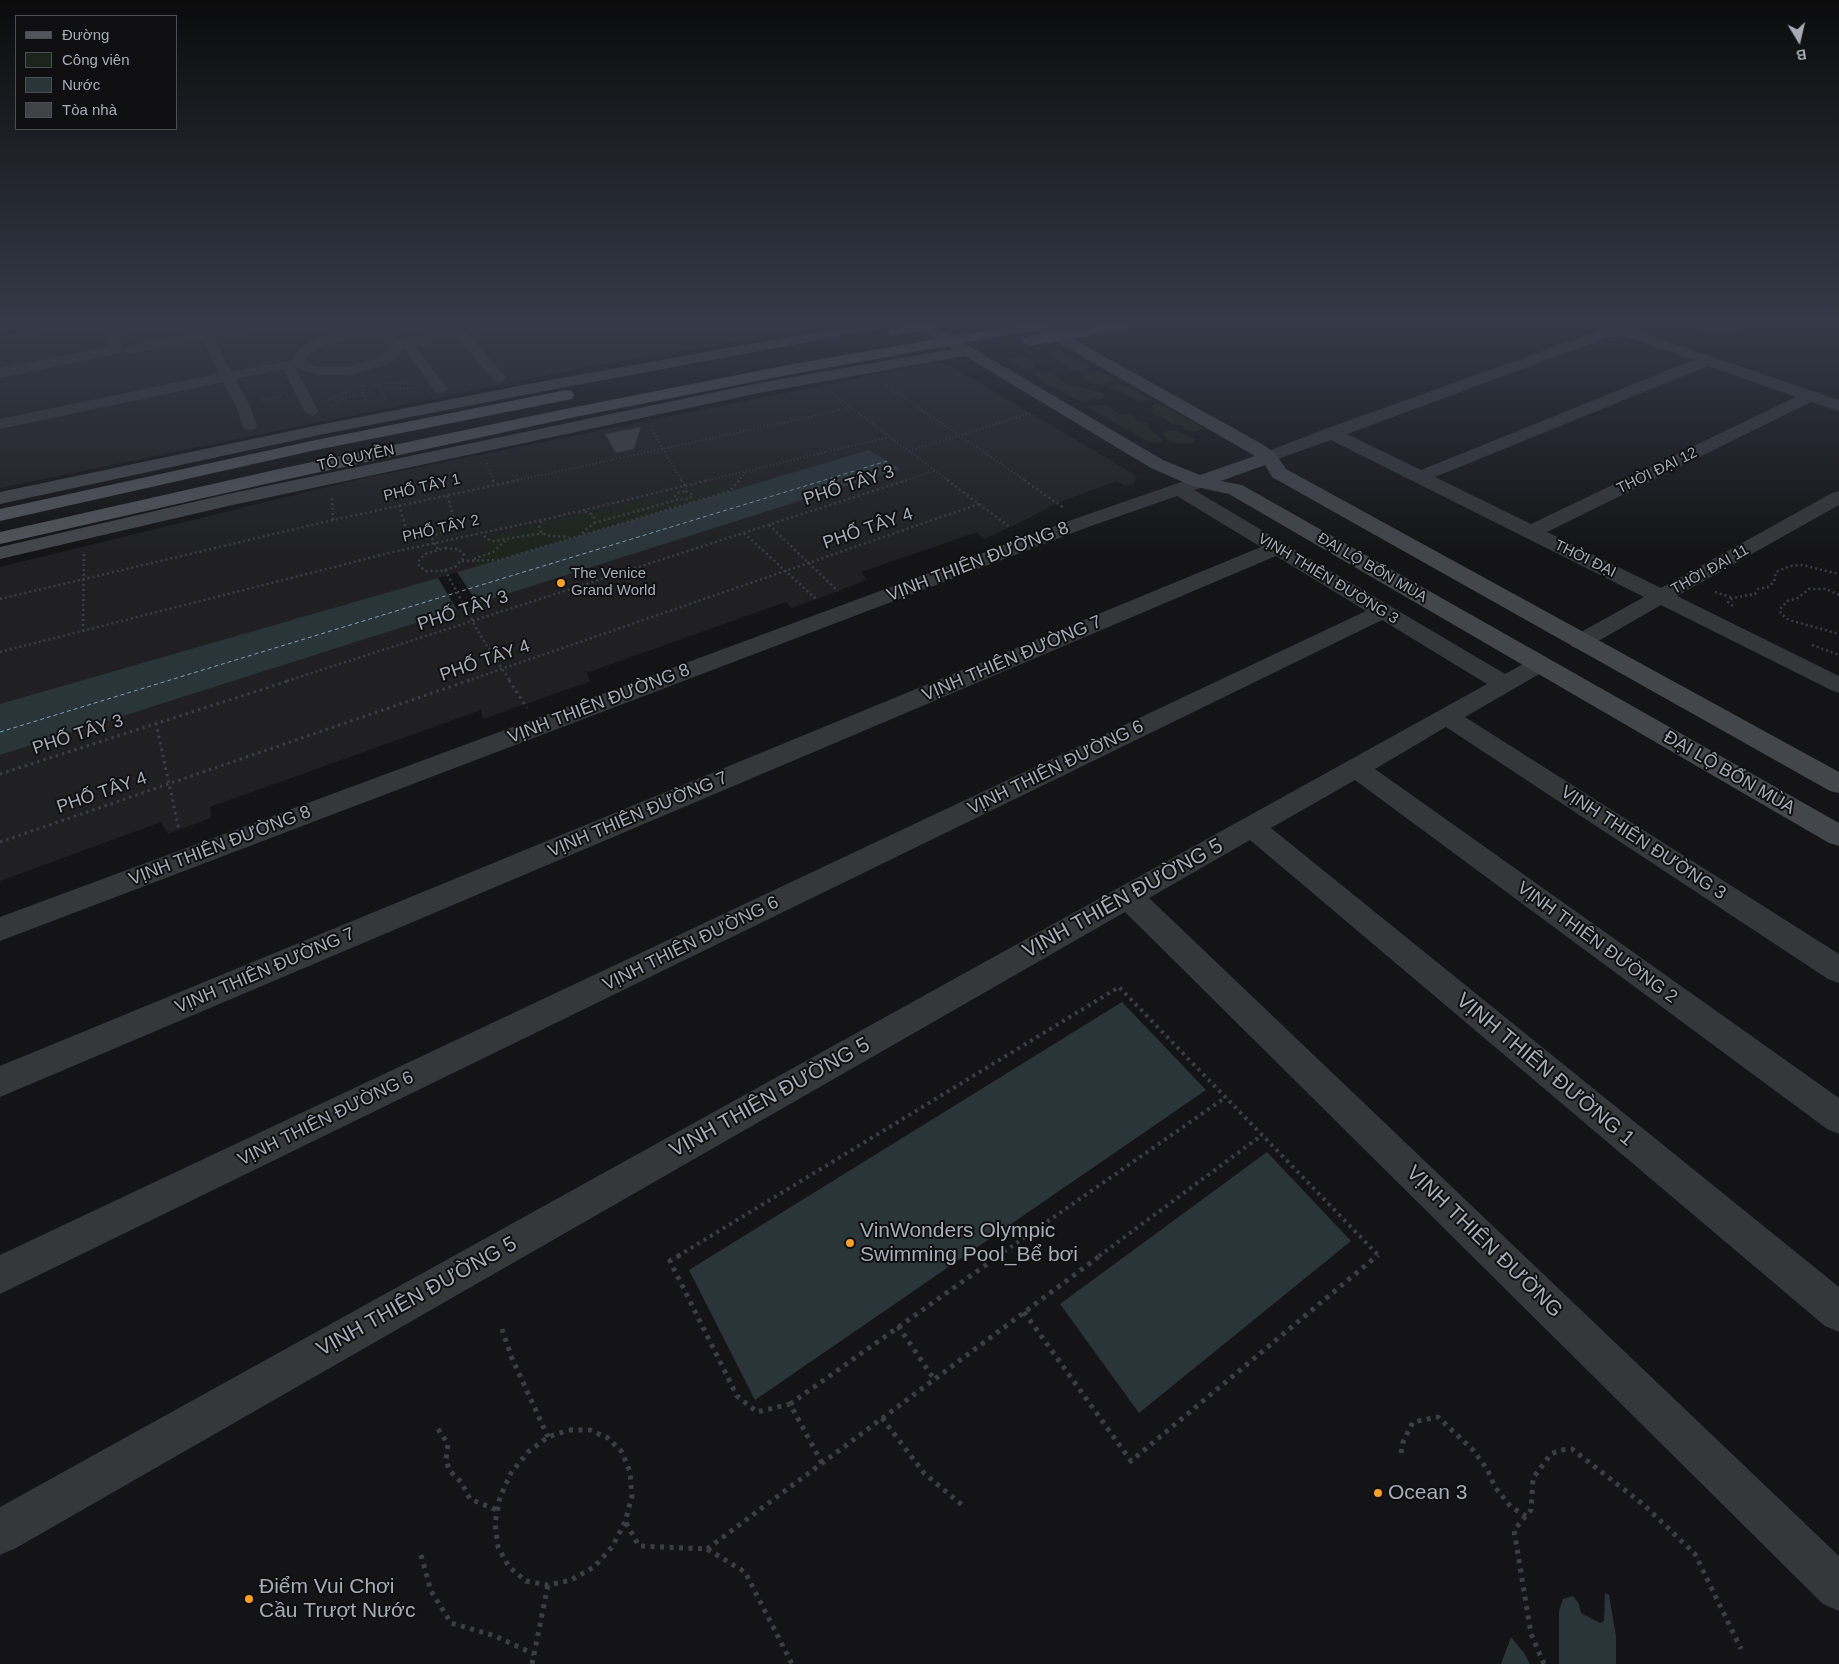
<!DOCTYPE html>
<html>
<head>
<meta charset="utf-8">
<style>
  body { margin:0 }
  #map { position:relative; width:1839px; height:1664px; overflow:hidden; background:#141416; font-family:Helvetica,sans-serif }
  canvas { display:block }
  .legend { position:absolute; left:15px; top:15px; width:162px; height:115px; box-sizing:border-box; background:#0f0f11; border:1px solid #4b4e53; margin:0; padding:6px 9px; list-style:none; font-size:15px; color:#a5acb7 }
  .legend li { display:flex; align-items:center; gap:10px; height:25px }
  .legend b { width:25px; border:1px solid #4b4e53 }
  .north { position:absolute; left:1774px; top:15px; width:50px; height:50px; -webkit-text-stroke:4px #0f0f11; paint-order:stroke; rotate:171deg; font-size:14px; font-weight:700; line-height:20px; text-align:center; color:#a5acb7 }
  .north::after { content:''; display:block; margin:auto; width:18px; height:22px; background:#a5acb7; clip-path:polygon(50% 0,100% 100%,50% 72%,0 100%) }
</style>
</head>
<body>
<div id="map">
<canvas width="1839" height="1664"></canvas>
<ul class="legend">
<li><b style="height:6px;background:#51545a"></b>Đường</li>
<li><b style="height:14px;background:#1c241c"></b>Công viên</li>
<li><b style="height:14px;background:#2a353a"></b>Nước</li>
<li><b style="height:14px;background:#404246"></b>Tòa nhà</li>
</ul>
<div class="north">B</div>
</div>
<script>
const ctx = document.querySelector('canvas').getContext('2d');
ctx.lineJoin = 'round';
function fill(path, color) { ctx.fillStyle = color; ctx.fill(path, 'evenodd'); }
const poly = rows => new Path2D(rows.map(r => 'M' + r).join(''));
function trace(path, color, width, dash) { ctx.strokeStyle = color; ctx.lineWidth = width; ctx.lineCap = dash ? 'butt' : 'round'; ctx.setLineDash(dash || []); ctx.stroke(path); }
function write(font, color, halo, rows, align = 'center') {
  ctx.font = font + ' Helvetica,sans-serif'; ctx.lineWidth = 4; ctx.setLineDash([]); ctx.textBaseline = 'middle'; ctx.strokeStyle = halo; ctx.fillStyle = color; for (const [text, x, y, turn = 0] of rows) {
    ctx.save(); ctx.translate(x, y); ctx.rotate((+turn || 0) * Math.PI / 180); ctx.textAlign = isNaN(turn) ? turn : align; if (halo) ctx.strokeText(text, 0, 0); ctx.fillText(text, 0, 0); ctx.restore();
  }
}
const built = poly([
  [64,323,845,323,578,369,0,488,0,336],
  [1685,323,1758,323,1718,336],
  [937,362,949,365,1137,476,1134,483,1126,486,1117,481,1057,503,1021,522,984,539,977,532,861,572,867,580,792,608,786,602,586,673,591,681,483,719,481,710,210,807,211,818,168,834,161,822,0,881,0,567,360,479]
]);
const green = poly([
  [1059,349,1091,367,1084,370,1069,372,1064,364,1049,357,1050,352],
  [1022,355,1038,363,1034,364,1035,368,1023,370,1007,360],
  [1036,372,1053,373,1066,384,1101,392,1106,396,1101,399,1078,401,1031,374],
  [1085,372,1101,372,1114,379,1105,384,1092,384,1080,377,1083,375,1087,376],
  [1123,384,1152,400,1139,401,1108,387],
  [1159,403,1202,427,1205,429,1194,432,1182,428,1184,426,1171,424,1163,417,1151,414,1153,409,1153,405],
  [1102,405,1108,406,1121,415,1128,414,1133,416,1135,417,1134,420,1138,421,1148,423,1149,429,1162,439,1162,443,1149,442,1086,406],
  [1174,430,1194,439,1195,441,1189,444,1176,443,1170,442,1162,434,1167,431],
  [707,485,720,485,730,491,474,567,485,548,481,540,497,534]
]);
const water = poly([
  [869,450,900,469,0,755,0,704,438,578],
  [1122,1002,1206,1090,755,1400,689,1270],
  [1267,1152,1351,1241,1139,1413,1060,1304],
  [1605,1593,1609,1595,1616,1636,1616,1664,1559,1664,1559,1611,1563,1599,1573,1596,1579,1604,1581,1613,1600,1623,1604,1621],
  [1511,1637,1524,1653,1530,1664,1501,1664]
]);
const pier = poly([
  [457,572,478,604,457,610,438,578]
]);
const ferry = poly([
  [0,732,887,461]
]);
const building = poly([
  [641,427,634,449,616,453,605,434,641,427]
]);
const pathFar4 = poly([
  [375,384,412,382],
  [375,384,379,386,386,399],
  [884,384,1026,481],
  [363,386,362,389,366,402],
  [386,389,416,388],
  [833,394,949,481],
  [263,400,281,396],
  [329,400,350,391],
  [331,407,343,399,358,394],
  [652,430,682,481],
  [909,451,1032,413],
  [487,463,493,481],
  [514,481,851,408],
  [705,481,889,437],
  [738,481,746,472],
  [903,481,934,471]
]);
const pathFar3 = poly([
  [493,480,494,484],
  [681,480,685,486],
  [947,480,1010,527],
  [1024,480,1064,508],
  [686,491,693,495,689,499,679,500,674,497,678,493,686,491],
  [332,498,333,520],
  [399,505,407,532,418,537,431,537,438,549],
  [541,521,539,528,541,532,548,536,569,537],
  [594,523,677,500],
  [769,525,838,591],
  [481,532,487,539,494,541,543,533],
  [582,533,594,523,594,518,591,514,584,511],
  [744,533,816,599],
  [431,537,447,531,455,524,447,494],
  [445,548,458,549,464,555,463,559,455,567,441,571,426,571,419,566,418,562,425,554,445,548],
  [474,559,493,552,505,541],
  [462,561,499,560,730,491,740,480],
  [445,570,480,635,510,681],
  [1715,592,1733,598],
  [1839,595,1826,589,1809,589,1798,598,1787,601,1780,609,1781,614,1789,620,1839,634],
  [0,599,333,520,519,480],
  [1733,606,1728,602,1733,598,1755,594,1758,589,1768,587,1774,582,1776,572,1790,566,1802,565,1839,574],
  [83,631,84,554],
  [1812,645,1839,655],
  [0,652,393,552,542,520,710,480],
  [287,681,907,480],
  [467,681,979,504]
]);
const pathFar2 = poly([
  [509,680,527,708],
  [156,723,179,830],
  [0,774,291,680],
  [0,842,470,680]
]);
const pathFar1 = poly([
  [678,1256,1119,987,1378,1255,1376,1256],
  [998,1256,1226,1097],
  [1099,1256,1262,1135]
]);
const path = poly([
  [680,1255,670,1261,737,1396,757,1412,790,1404,822,1463],
  [1024,1312,1131,1461,1378,1255],
  [898,1326,934,1379],
  [502,1329,511,1356,548,1437],
  [790,1404,1000,1255],
  [882,1418,924,1473,962,1505],
  [438,1429,448,1444,446,1459,449,1470,461,1482,470,1499,497,1510],
  [569,1430,590,1430,608,1438,622,1452,630,1472,632,1496,625,1522,612,1547,594,1567,571,1580,548,1585,526,1581,509,1567,498,1547,495,1523,500,1497,511,1473,528,1452,548,1437,569,1430],
  [1401,1453,1403,1442,1413,1422,1438,1417,1473,1450,1487,1469,1495,1487,1511,1507,1526,1516],
  [626,1523,639,1546,707,1549,745,1572,792,1664],
  [707,1549,1101,1255],
  [421,1555,431,1591,451,1623,495,1636,534,1654],
  [532,1664,548,1585],
  [1544,1664,1531,1634,1514,1530,1531,1510,1533,1478,1551,1454,1561,1450,1572,1449,1644,1505,1695,1554,1741,1649]
]);
const pedestrian = poly([
  [135,323,159,323,157,326,122,333,116,329,118,326,135,323],
  [253,323,277,323,271,327,214,337,231,372,293,360,299,349,308,343,320,338,354,331,382,332,395,336,400,341,452,330,446,323,458,323,463,328,485,323,507,323,505,326,468,334,506,378,499,382,494,381,457,336,415,346,448,389,441,393,436,392,404,348,395,359,385,365,349,375,318,375,295,367,319,412,312,416,305,412,283,369,235,379,249,404,257,426,255,429,250,430,245,429,243,426,235,404,223,382,217,381,215,378,220,375,203,340,129,354,123,350,129,346,200,333,201,327,205,326,209,327,211,331,253,323],
  [354,339,381,340,390,345,390,350,375,359,348,367,318,367,306,362,305,358,308,355,316,349,327,344,354,339],
  [514,323,554,323,548,327,524,330,514,323]
]);
const minor = poly([
  [0,323,32,323,30,326,0,331,0,323],
  [103,323,117,323,123,350,120,353,0,378,0,368,107,347,103,323],
  [1607,328,1634,330,1839,400,1839,411,1811,402,1547,532,1661,588,1832,493,1839,491,1839,505,1677,596,1839,676,1839,693,1831,690,1661,605,1588,647,1580,649,1572,647,1569,642,1572,637,1644,597,1331,440,1269,462,1263,461,1260,457,1263,453,1325,429,1607,328],
  [1609,337,1627,337,1693,360,1421,470,1347,434,1609,337],
  [1708,366,1796,397,1531,524,1435,477,1708,366],
  [222,373,228,375,230,378,228,381,0,429,0,419,222,373],
  [1199,476,1206,478,1208,482,1206,486,1194,490,1505,674,1532,659,1540,657,1548,659,1552,664,1548,669,1465,717,1839,954,1839,983,1828,979,1446,727,1375,769,1839,1098,1839,1134,1827,1129,1355,780,1271,828,1839,1287,1839,1332,1825,1326,1250,840,1149,898,1839,1556,1839,1611,1823,1604,1125,912,16,1548,0,1555,0,1507,1487,684,1382,620,0,1294,0,1255,1366,611,1276,556,0,1097,0,1066,1261,547,1177,496,1091,526,0,941,0,917,1077,518,1199,476]
]);
const secondary = poly([
  [866,323,896,323,894,326,889,327,534,393,324,434,0,504,0,492,324,424,534,383,866,323],
  [913,323,930,323,1163,460,1200,475,1255,456,1029,326,1027,323,1044,323,1262,444,1275,453,1286,469,1839,772,1839,793,1830,791,1272,477,1265,465,1221,481,1242,485,1839,823,1839,846,1829,843,1229,494,1192,486,1151,468,965,356,759,393,228,506,0,559,0,547,228,494,759,383,953,349,915,326,913,323]
]);
const primary = poly([
  [917,323,943,323,941,326,895,336,890,335,888,332,890,329,917,323],
  [1028,323,1059,323,1057,326,1052,327,788,375,570,418,279,481,0,544,0,532,279,469,570,408,788,365,1028,323],
  [1112,323,1145,323,1143,326,1138,327,1030,346,1025,344,1022,341,1025,338,1030,336,1112,323],
  [566,390,572,391,574,395,572,399,316,450,0,521,0,509,316,440,566,390]
]);
const markers = [
  [561,583,5,"#faa028"],
  [850,1243,5,"#faa028"],
  [1378,1493,5,"#faa028"],
  [249,1599,5,"#faa028"]
];
const farStreetnames = [
  ["TÔ QUYỀN",356,458,-12],
  ["THỜI ĐẠI 12",1657,471,-26],
  ["PHỐ TÂY 1",422,488,-13],
  ["PHỐ TÂY 2",441,529,-13],
  ["THỜI ĐẠI",1585,559,26],
  ["ĐẠI LỘ BỐN MÙA",1372,568,30],
  ["THỜI ĐẠI 11",1710,570,-29],
  ["VỊNH THIÊN ĐƯỜNG 3",1328,579,31]
];
const farPoinames = [
  ["The Venice",571,574],
  ["Grand World",571,591]
];
const streetNames = [
  ["PHỐ TÂY 3",849,486,-18],
  ["PHỐ TÂY 4",868,529,-19],
  ["VỊNH THIÊN ĐƯỜNG 8",978,562,-21],
  ["PHỐ TÂY 3",463,611,-18],
  ["VỊNH THIÊN ĐƯỜNG 7",1012,659,-23],
  ["PHỐ TÂY 4",485,661,-19],
  ["VỊNH THIÊN ĐƯỜNG 8",599,704,-21],
  ["PHỐ TÂY 3",78,735,-18],
  ["VỊNH THIÊN ĐƯỜNG 6",1056,768,-26],
  ["ĐẠI LỘ BỐN MÙA",1729,773,30],
  ["PHỐ TÂY 4",102,793,-19],
  ["VỊNH THIÊN ĐƯỜNG 7",638,815,-23],
  ["VỊNH THIÊN ĐƯỜNG 3",1643,843,33],
  ["VỊNH THIÊN ĐƯỜNG 8",220,846,-21],
  ["VỊNH THIÊN ĐƯỜNG 2",1597,943,36],
  ["VỊNH THIÊN ĐƯỜNG 6",691,944,-26],
  ["VỊNH THIÊN ĐƯỜNG 7",265,971,-23],
  ["VỊNH THIÊN ĐƯỜNG 6",326,1119,-26]
];
const nearStreetnames = [
  ["VỊNH THIÊN ĐƯỜNG 5",1123,899,-29],
  ["VỊNH THIÊN ĐƯỜNG 1",1545,1070,40],
  ["VỊNH THIÊN ĐƯỜNG 5",770,1098,-29],
  ["VỊNH THIÊN ĐƯỜNG",1484,1242,44],
  ["VỊNH THIÊN ĐƯỜNG 5",417,1297,-29]
];
const nearPoinames = [
  ["VinWonders Olympic",860,1231],
  ["Swimming Pool_Bể bơi",860,1255],
  ["Ocean 3",1388,1493],
  ["Điểm Vui Chơi",259,1587],
  ["Cầu Trượt Nước",259,1611]
];
fill(built, '#202023');
fill(green, '#1c241c');
fill(water, '#2a353a');
fill(pier, '#141416');
trace(ferry, '#7a9eb4', 1, [4, 3]);
fill(building, '#404246');
trace(building, '#2e2e32', 1);
trace(pathFar4, '#3b3e42', 2, [1, 2.5]);
trace(pathFar3, '#3b3e42', 2.5, [2, 3]);
trace(pathFar2, '#3b3e42', 3, [2.5, 4]);
trace(pathFar1, '#3b3e42', 4, [3, 4.5]);
trace(path, '#3b3e42', 5, [4, 5.5]);
fill(pedestrian, '#35373b');
fill(minor, '#35373b');
fill(secondary, '#43464b');
fill(primary, '#51545a');
const sky = ctx.createLinearGradient(0, 0, 0, 556);
sky.addColorStop(0, '#0b0b0c');
sky.addColorStop(0.58, '#343a47');
sky.addColorStop(1, '#343a4700');
ctx.fillStyle = sky;
ctx.fillRect(0, 0, 1839, 556);
for (const [x, y, r, color] of markers) { const dot = new Path2D(); dot.arc(x, y, r, 0, 2 * Math.PI); ctx.fillStyle = color; ctx.fill(dot); trace(dot, '#0f0f11', 2); }
write('15px', '#a5acb7', '#0f0f11', farStreetnames);
write('15px', '#a5acb7', '#0f0f11', farPoinames, 'left');
write('18px', '#a5acb7', '#0f0f11', streetNames);
write('21px', '#a5acb7', '#0f0f11', nearStreetnames);
write('21px', '#a5acb7', '#0f0f11', nearPoinames, 'left');
</script>
</body>
</html>
